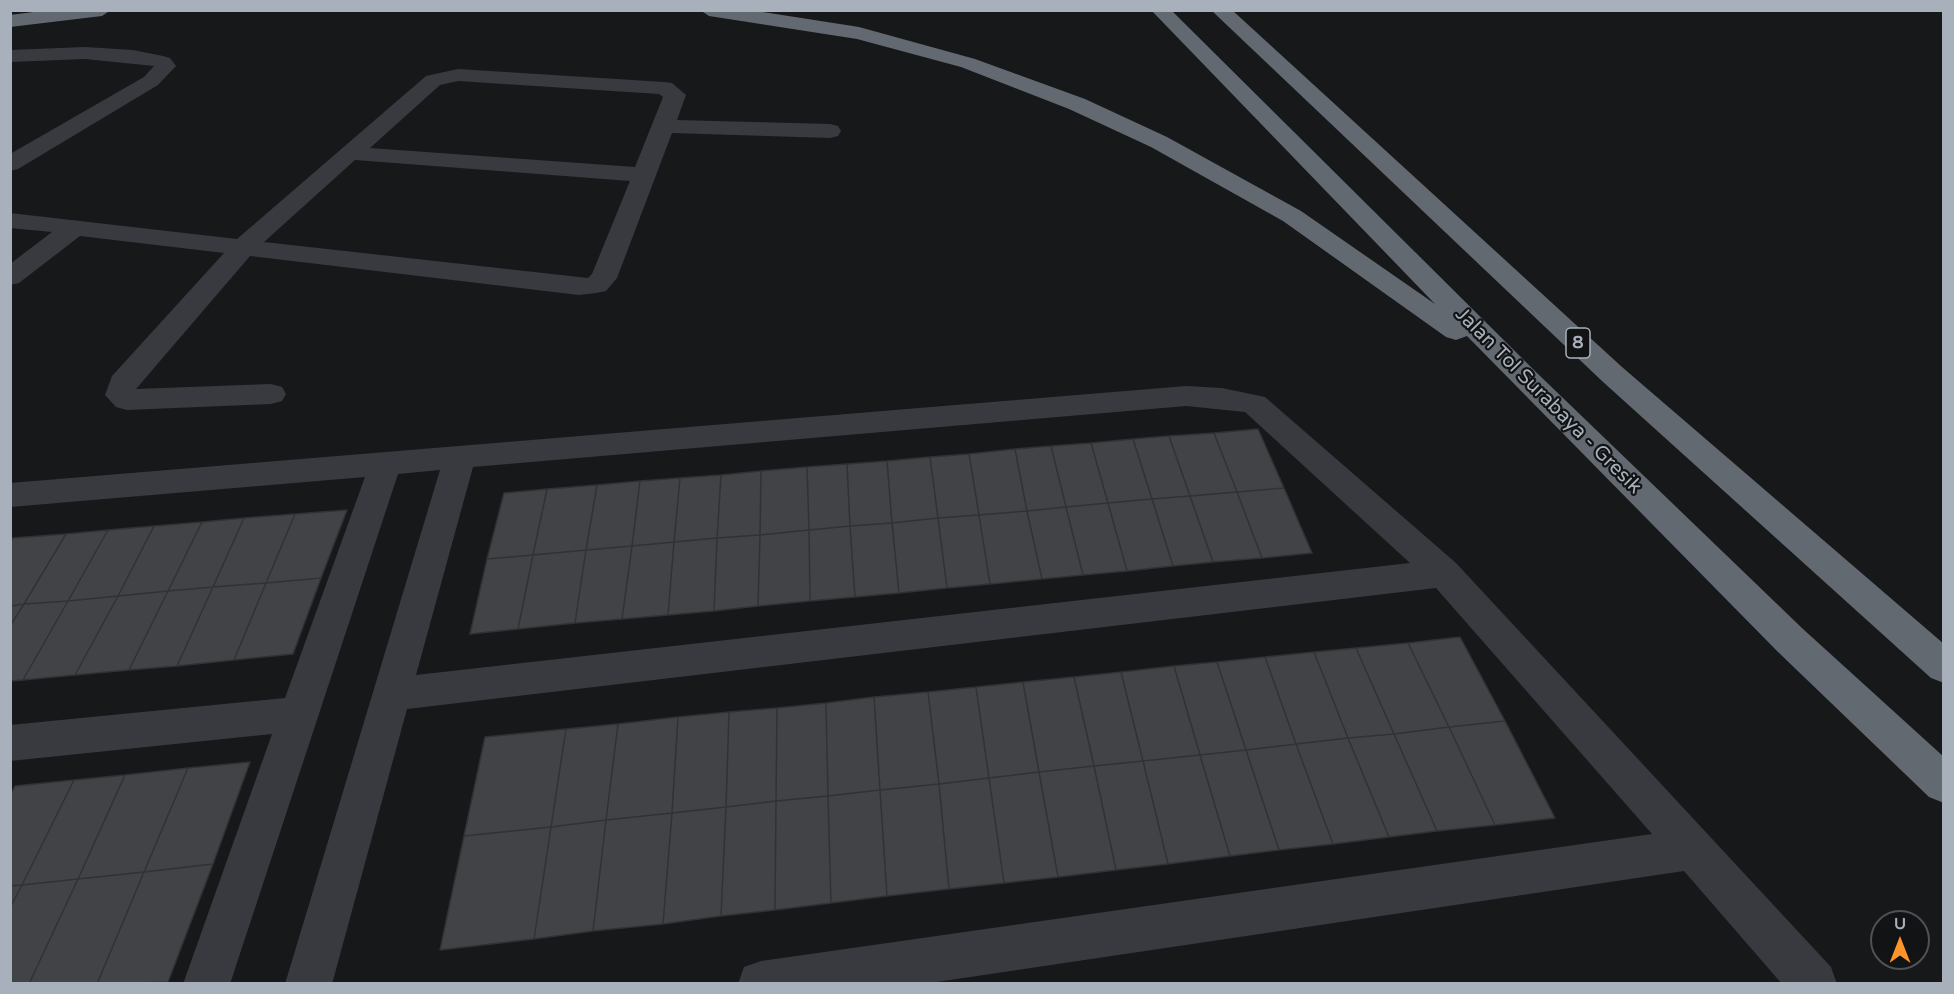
<!DOCTYPE html>
<html>
<head>
<meta charset="utf-8">
<style>
  body { margin:0 }
  #map { position:relative; width:1954px; height:994px; overflow:hidden; background:#17181a; font-family:"Varela Round",sans-serif }
  canvas { display:block }
  .frame { position:absolute; inset:0; border:12px solid #a8b1bb; pointer-events:none }
  .north { position:absolute; left:1870px; top:910px; width:60px; height:60px; box-sizing:border-box; background:#121315; border:2px solid #4e5257; border-radius:50%; rotate:0deg; font-size:16px; font-weight:700; line-height:24px; text-align:center; color:#a8b1bb }
  .north::after { content:''; display:block; margin:auto; width:21px; height:27px; background:#ff942a; clip-path:polygon(50% 0,100% 100%,50% 72%,0 100%) }
</style>
</head>
<body>
<div id="map">
<canvas width="1954" height="994"></canvas>
<div class="frame"></div>
<div class="north">U</div>
</div>
<script>
const ctx = document.querySelector('canvas').getContext('2d');
ctx.lineJoin = 'round';
function fill(path, color) { ctx.fillStyle = color; ctx.fill(path, 'evenodd'); }
const poly = rows => new Path2D(rows.map(r => 'M' + r).join(''));
function trace(path, color, width, dash) { ctx.strokeStyle = color; ctx.lineWidth = width; ctx.lineCap = dash ? 'butt' : 'round'; ctx.setLineDash(dash || []); ctx.stroke(path); }
function write(font, color, halo, rows, align = 'center') {
  ctx.font = font + ' "Varela Round",sans-serif'; ctx.lineWidth = 4.5; ctx.setLineDash([]); ctx.textBaseline = 'middle'; ctx.strokeStyle = halo; ctx.fillStyle = color; for (const [text, x, y, turn = 0] of rows) {
    ctx.save(); ctx.translate(x, y); ctx.rotate((+turn || 0) * Math.PI / 180); ctx.textAlign = isNaN(turn) ? turn : align; if (halo) ctx.strokeText(text, 0, 0); ctx.fillText(text, 0, 0); ctx.restore();
  }
}
const building = poly([
  [1258,429,1284,488,1237,492,1214,433,1258,429],
  [1214,433,1237,492,1190,496,1169,436,1214,433],
  [1169,436,1190,496,1152,499,1133,439,1169,436],
  [1133,439,1152,499,1108,503,1091,443,1133,439],
  [1091,443,1108,503,1066,507,1051,446,1091,443],
  [1051,446,1066,507,1027,511,1015,449,1051,446],
  [1015,449,1027,511,979,515,969,454,1015,449],
  [969,454,979,515,938,518,930,457,969,454],
  [930,457,938,518,892,523,887,461,930,457],
  [887,461,892,523,850,526,847,464,887,461],
  [847,464,850,526,809,530,807,467,847,464],
  [807,467,809,530,760,535,761,471,807,467],
  [761,471,760,535,717,538,721,475,761,471],
  [721,475,717,538,674,542,680,478,721,475],
  [680,478,674,542,632,546,640,481,680,478],
  [640,481,632,546,586,550,597,485,640,481],
  [597,485,586,550,533,555,547,489,597,485],
  [1284,488,1312,553,1262,558,1237,492,1284,488],
  [547,489,533,555,487,559,504,493,547,489],
  [1237,492,1262,558,1213,562,1190,496,1237,492],
  [1190,496,1213,562,1173,566,1152,499,1190,496],
  [1152,499,1173,566,1127,571,1108,503,1152,499],
  [1108,503,1127,571,1083,575,1066,507,1108,503],
  [1066,507,1083,575,1042,579,1027,511,1066,507],
  [347,510,321,578,266,583,295,514,347,510],
  [1027,511,1042,579,990,584,979,515,1027,511],
  [295,514,266,583,213,587,244,518,295,514],
  [979,515,990,584,947,588,938,518,979,515],
  [244,518,213,587,168,591,202,522,244,518],
  [938,518,947,588,899,593,892,523,938,518],
  [202,522,168,591,118,596,154,526,202,522],
  [892,523,899,593,855,597,850,526,892,523],
  [154,526,118,596,68,601,108,530,154,526],
  [850,526,855,597,810,601,809,530,850,526],
  [108,530,68,601,24,604,66,534,108,530],
  [809,530,810,601,758,606,760,535,809,530],
  [66,534,24,604,10,606,10,542,13,538,66,534],
  [760,535,758,606,714,611,717,538,760,535],
  [717,538,714,611,668,615,674,542,717,538],
  [674,542,668,615,622,619,632,546,674,542],
  [632,546,622,619,575,623,586,550,632,546],
  [586,550,575,623,518,629,533,555,586,550],
  [533,555,518,629,470,634,487,559,533,555],
  [321,578,293,654,234,660,266,583,321,578],
  [266,583,234,660,177,666,213,587,266,583],
  [213,587,177,666,129,670,168,591,213,587],
  [168,591,129,670,75,675,118,596,168,591],
  [118,596,75,675,23,680,68,601,118,596],
  [68,601,23,680,10,681,10,626,24,604,68,601],
  [24,604,10,626,10,606,24,604],
  [1460,637,1505,721,1449,727,1408,643,1460,637],
  [1408,643,1449,727,1394,734,1356,648,1408,643],
  [1356,648,1394,734,1348,738,1314,652,1356,648],
  [1314,652,1348,738,1296,744,1265,657,1314,652],
  [1265,657,1296,744,1246,750,1217,662,1265,657],
  [1217,662,1246,750,1200,755,1174,666,1217,662],
  [1174,666,1200,755,1143,761,1121,672,1174,666],
  [1121,672,1143,761,1094,766,1074,677,1121,672],
  [1074,677,1094,766,1039,772,1023,682,1074,677],
  [1023,682,1039,772,989,778,976,687,1023,682],
  [976,687,989,778,939,784,928,692,976,687],
  [928,692,939,784,880,790,874,697,928,692],
  [874,697,880,790,828,796,826,703,874,697],
  [826,703,828,796,776,801,777,708,826,703],
  [777,708,776,801,726,807,729,712,777,708],
  [729,712,726,807,672,813,678,717,729,712],
  [678,717,672,813,606,820,618,724,678,717],
  [1505,721,1555,818,1495,825,1449,727,1505,721],
  [618,724,606,820,551,827,566,729,618,724],
  [1449,727,1495,825,1437,831,1394,734,1449,727],
  [566,729,551,827,464,836,485,737,566,729],
  [1394,734,1437,831,1389,837,1348,738,1394,734],
  [1348,738,1389,837,1333,844,1296,744,1348,738],
  [1296,744,1333,844,1279,850,1246,750,1296,744],
  [1246,750,1279,850,1230,856,1200,755,1246,750],
  [1200,755,1230,856,1168,864,1143,761,1200,755],
  [1143,761,1168,864,1116,870,1094,766,1143,761],
  [250,762,213,864,144,872,188,768,250,762],
  [1094,766,1116,870,1058,877,1039,772,1094,766],
  [188,768,144,872,78,879,125,775,188,768],
  [1039,772,1058,877,1004,883,989,778,1039,772],
  [125,775,78,879,22,885,74,780,125,775],
  [989,778,1004,883,949,889,939,784,989,778],
  [74,780,22,885,10,886,10,795,15,786,74,780],
  [939,784,949,889,887,896,880,790,939,784],
  [880,790,887,896,831,903,828,796,880,790],
  [828,796,831,903,775,910,776,801,828,796],
  [776,801,775,910,721,916,726,807,776,801],
  [726,807,721,916,663,924,672,813,726,807],
  [672,813,663,924,593,931,606,820,672,813],
  [606,820,593,931,534,939,551,827,606,820],
  [551,827,534,939,440,950,464,836,551,827],
  [213,864,168,982,97,984,144,872,213,864],
  [144,872,97,984,29,984,78,879,144,872],
  [78,879,29,984,10,984,10,908,22,885,78,879],
  [22,885,10,908,10,886,22,885]
]);
const minor = poly([
  [85,47,133,50,163,56,170,58,176,66,158,85,18,169,10,171,10,154,144,77,154,66,85,59,10,62,10,50,85,47],
  [458,69,664,82,672,83,686,95,677,120,830,124,838,126,841,131,838,136,830,138,672,133,617,278,606,291,596,293,579,295,250,256,136,389,271,384,282,387,286,394,282,401,271,404,127,410,116,407,105,395,112,376,224,253,80,236,19,283,10,285,10,264,52,232,10,228,10,213,237,239,426,76,458,69],
  [458,81,659,94,663,97,635,167,370,148,440,85,458,81],
  [355,160,630,181,592,274,588,278,264,242,355,160],
  [1186,386,1222,388,1265,397,1456,563,1831,967,1837,984,1782,984,1684,871,923,984,738,984,744,967,761,961,1652,834,1436,588,407,709,332,984,285,984,440,470,398,474,230,984,183,984,272,734,10,761,10,725,285,698,365,477,10,507,10,483,1186,386],
  [1186,406,1245,412,1410,563,416,675,473,467,1186,406]
]);
const motorway = poly([
  [49,10,111,10,102,16,10,27,10,15,49,10],
  [700,10,750,10,859,27,975,59,1085,99,1167,137,1301,211,1435,304,1151,10,1171,10,1537,373,1803,629,1944,757,1944,803,1929,797,1777,651,1467,336,1456,340,1446,337,1283,221,1151,147,1069,109,961,67,857,39,709,16,700,10],
  [1211,10,1232,10,1622,367,1944,644,1944,683,1931,678,1602,381,1211,10]
]);
const shields = [
  [1578,343,24]
];
const shieldNames = [
  ["8",1578,343]
];
const streetNames = [
  ["Jalan Tol Surabaya - Gresik",1548,401,45]
];
fill(building, '#414347');
trace(building, '#313236', 1.5);
fill(minor, '#383a3f');
fill(motorway, '#636971');
for (const [x, y, w] of shields) { const box = new Path2D(); box.roundRect(x - w / 2, y - 15, w, 30, 4.5); ctx.fillStyle = '#121315'; ctx.fill(box); trace(box, '#a8b1bb', 1.5); }
write('bold 18px', '#a8b1bb', null, shieldNames);
write('20px', '#a8b1bb', '#121315', streetNames);
</script>
</body>
</html>
